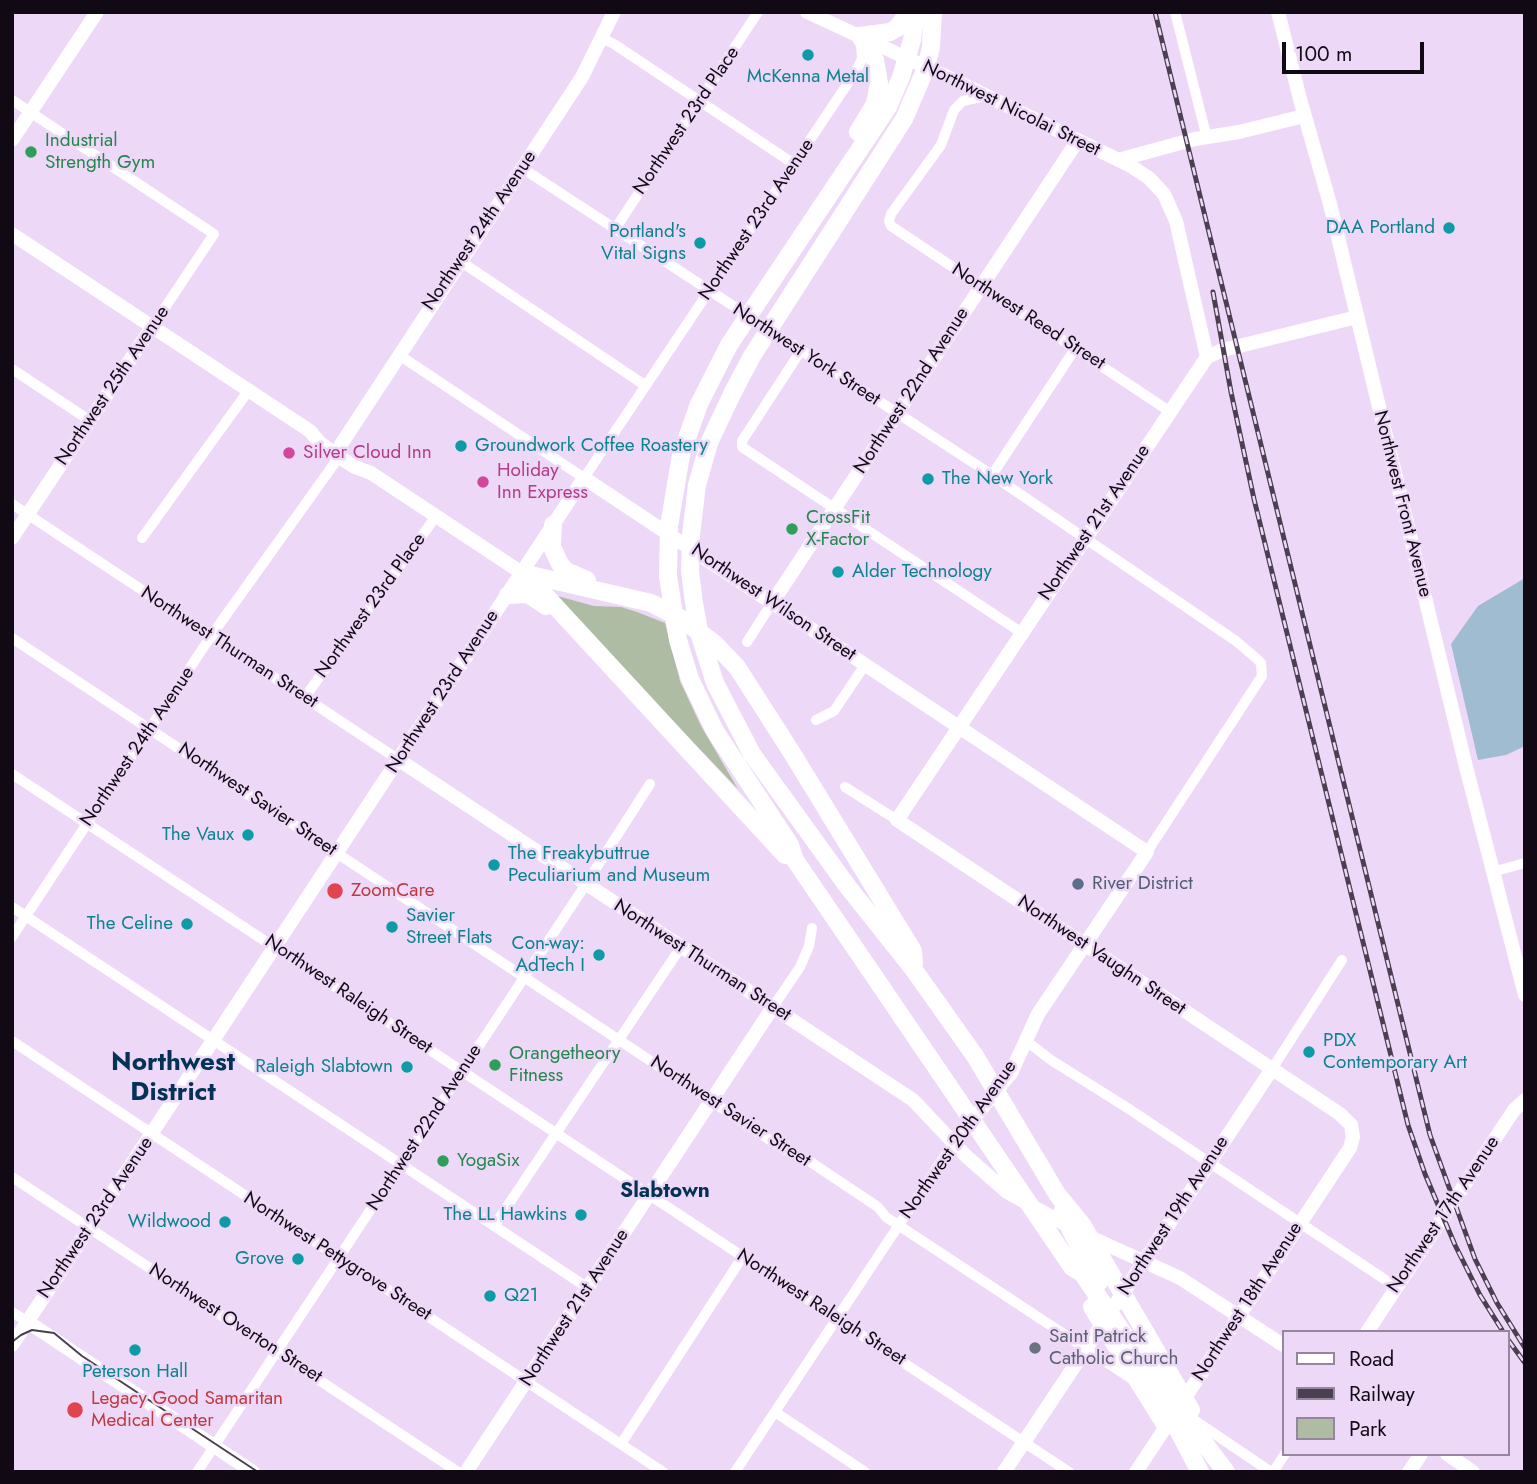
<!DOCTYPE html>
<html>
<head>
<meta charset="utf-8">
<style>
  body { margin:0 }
  #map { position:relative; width:1537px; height:1484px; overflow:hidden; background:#eed8f8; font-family:Jost,sans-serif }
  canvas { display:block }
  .frame { position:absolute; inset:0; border:14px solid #110a14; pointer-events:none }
  .legend { position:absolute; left:1282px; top:1330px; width:228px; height:126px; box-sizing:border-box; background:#eed8f8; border:2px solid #96869d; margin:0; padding:9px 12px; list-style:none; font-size:21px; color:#110a14 }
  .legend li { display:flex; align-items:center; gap:14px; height:35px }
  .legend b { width:35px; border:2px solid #96869d }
  .scale { position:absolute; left:1282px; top:42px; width:142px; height:32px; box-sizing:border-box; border:4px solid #110a14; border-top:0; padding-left:9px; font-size:21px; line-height:24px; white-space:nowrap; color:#110a14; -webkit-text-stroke:5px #eed8f8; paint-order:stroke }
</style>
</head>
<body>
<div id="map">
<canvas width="1537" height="1484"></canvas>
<div class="frame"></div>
<ul class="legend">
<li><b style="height:9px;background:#fff"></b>Road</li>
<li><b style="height:9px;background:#4b4050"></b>Railway</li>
<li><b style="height:19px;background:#afbca4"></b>Park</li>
</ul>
<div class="scale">100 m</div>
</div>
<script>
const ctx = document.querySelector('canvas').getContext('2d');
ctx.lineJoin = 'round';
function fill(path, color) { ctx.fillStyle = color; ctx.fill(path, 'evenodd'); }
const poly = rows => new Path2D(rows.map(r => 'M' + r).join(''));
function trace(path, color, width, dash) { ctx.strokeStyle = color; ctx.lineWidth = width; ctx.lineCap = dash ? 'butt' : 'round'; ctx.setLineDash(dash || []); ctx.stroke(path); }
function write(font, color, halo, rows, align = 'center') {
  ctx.font = font + ' Jost,sans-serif'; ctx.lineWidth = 5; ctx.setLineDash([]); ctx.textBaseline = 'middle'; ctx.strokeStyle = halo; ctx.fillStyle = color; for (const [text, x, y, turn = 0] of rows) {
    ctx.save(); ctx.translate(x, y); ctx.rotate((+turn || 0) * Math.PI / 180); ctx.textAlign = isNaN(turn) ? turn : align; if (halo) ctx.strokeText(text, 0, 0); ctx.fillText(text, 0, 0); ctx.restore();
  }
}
const green = poly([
  [550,594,594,606,621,607,637,612,665,623,680,681,701,726,738,789]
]);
const water = poly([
  [1525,578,1525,746,1506,755,1478,760,1451,644,1478,606]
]);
const street = poly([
  [1175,12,1207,138],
  [601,38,614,44,794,164],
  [985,96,963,101,954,110,941,145,891,214,889,221,891,226,1169,411],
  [12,100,214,234,152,327],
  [522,168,992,475,1236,641,1256,658,1261,663,1262,676,1147,852],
  [615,229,758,12],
  [460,261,646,386],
  [800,352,742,441,742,447,1022,633],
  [399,355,584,478,856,71,862,59,861,44],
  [12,369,89,420],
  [992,475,1075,349],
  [12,504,399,760],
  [142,538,249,390],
  [12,638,785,1150,806,1159,878,1207,886,1217,1132,1379],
  [747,642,772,603],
  [305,697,437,515],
  [816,720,834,711,865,665],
  [12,774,1069,1472],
  [845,787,897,820],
  [1492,872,1525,863],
  [12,907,588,1288],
  [12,937,211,636,339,457],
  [773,1007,800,967,809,946,812,928],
  [1025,1040,1051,1060,1126,1107,1396,1287],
  [12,1041,663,1472],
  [1272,1069,1342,960],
  [12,1177,458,1472],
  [494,1226,681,947],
  [12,1312,28,1322],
  [775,1412,865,1472],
  [1194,1420,1271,1472],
  [621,1444,743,1256],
  [197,1472,586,884,650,784],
  [735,1472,954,1142],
  [1273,1472,1285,1454]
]);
const secondary = poly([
  [807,12,950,78,1129,165,1149,178,1164,194,1176,221,1207,357],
  [1278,12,1300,99,1330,204,1466,767,1525,995],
  [12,140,97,12],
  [1118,160,1195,139,1239,132,1304,116],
  [12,234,310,431,320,443,339,457,355,467,371,473,522,573],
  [340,446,582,77,614,12],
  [12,538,152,327],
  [772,603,1078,140],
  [399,760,913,1100,966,1156,1007,1192,1077,1231,1180,1278,1283,1345],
  [28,1322,253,1472],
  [1367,1332,1514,1110,1525,1100],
  [12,1345,584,478,1147,852,1038,1014,1011,1073,954,1142],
  [1447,1454,1473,1472],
  [466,1472,773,1007],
  [1004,1472,1272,1069],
  [1136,1472,1350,1148,1353,1137,1351,1125,1340,1114,897,820,1207,357,1223,350,1357,317],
  [1409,1472,1421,1454]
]);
const highway = poly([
  [916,12,912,40,901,77,888,107,729,345,699,404,681,455,669,526,668,576,678,640,690,679,715,731,790,845,795,860,1072,1267,1082,1273,1141,1359,1226,1472],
  [933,12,931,47,926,68,904,119,752,356,732,394,709,443,697,485,691,535,690,571,694,603,700,636,715,683,752,754,848,887,914,970,975,1056,1057,1194,1083,1226,1191,1410],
  [858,132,875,104,879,83,875,60,860,36,890,32,897,28,909,12],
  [553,525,552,547,560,564,566,571,587,580],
  [522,573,651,603,680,618,714,643,737,667,792,753,913,951,914,963],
  [523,574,544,594,785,855],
  [508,595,528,594,546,606],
  [1063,1210,1071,1231,1099,1282],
  [1092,1307,1166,1426],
  [1167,1409,1200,1472]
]);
const tram = poly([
  [12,1342,21,1335,32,1330,54,1333,82,1356,258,1472]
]);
const rail = poly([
  [1155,12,1430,1135,1475,1259,1497,1303,1525,1348],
  [1213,292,1231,392,1254,499,1408,1125,1425,1174,1455,1245,1480,1295,1502,1330],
  [1509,1341,1525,1363]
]);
const markers = [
  [808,55,7,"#0f9aa8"],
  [31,152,7,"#2e9e5b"],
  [1449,228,7,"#0f9aa8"],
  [700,243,7,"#0f9aa8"],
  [461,446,7,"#0f9aa8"],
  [289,453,7,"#d1479c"],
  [928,479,7,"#0f9aa8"],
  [483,482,7,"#d1479c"],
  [792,529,7,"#2e9e5b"],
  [838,572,7,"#0f9aa8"],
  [248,835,7,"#0f9aa8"],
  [494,865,7,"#0f9aa8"],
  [1078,884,7,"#5c6f8a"],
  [335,891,9,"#e0444e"],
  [187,924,7,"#0f9aa8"],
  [392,927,7,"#0f9aa8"],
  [599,955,7,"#0f9aa8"],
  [1309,1052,7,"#0f9aa8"],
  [495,1065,7,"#2e9e5b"],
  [407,1067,7,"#0f9aa8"],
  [443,1161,7,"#2e9e5b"],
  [581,1215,7,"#0f9aa8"],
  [225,1222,7,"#0f9aa8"],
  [298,1259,7,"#0f9aa8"],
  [490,1296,7,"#0f9aa8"],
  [1035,1348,7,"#6b7280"],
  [135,1350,7,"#0f9aa8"],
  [75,1410,9,"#e0444e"]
];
const cultureNames = [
  ["McKenna Metal",808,77,"center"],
  ["DAA Portland",1435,228],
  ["Portland's",686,232],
  ["Vital Signs",686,254],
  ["Groundwork Coffee Roastery",475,446,"left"],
  ["The New York",942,479,"left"],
  ["Alder Technology",852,572,"left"],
  ["The Vaux",234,835],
  ["The Freakybuttrue",508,854,"left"],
  ["Peculiarium and Museum",508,876,"left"],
  ["Savier",406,916,"left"],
  ["Street Flats",406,938,"left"],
  ["The Celine",173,924],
  ["Con-way:",585,944],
  ["AdTech I",585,966],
  ["PDX",1323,1041,"left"],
  ["Contemporary Art",1323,1063,"left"],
  ["Raleigh Slabtown",393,1067],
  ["The LL Hawkins",567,1215],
  ["Wildwood",211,1222],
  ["Grove",284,1259],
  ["Q21",504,1296,"left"],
  ["Peterson Hall",135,1372,"center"]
];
const streetNames = [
  ["Northwest Nicolai Street",1011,109,26],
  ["Northwest 23rd Place",687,121,-56],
  ["Northwest 23rd Avenue",757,220,-56],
  ["Northwest 24th Avenue",480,231,-56],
  ["Northwest Reed Street",1028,317,33],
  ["Northwest York Street",806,355,33],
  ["Northwest 25th Avenue",113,386,-56],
  ["Northwest 22nd Avenue",912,391,-57],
  ["Northwest Front Avenue",1402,504,76],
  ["Northwest 21st Avenue",1095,523,-56],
  ["Northwest Wilson Street",773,603,34],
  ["Northwest 23rd Place",371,606,-54],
  ["Northwest Thurman Street",229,648,33],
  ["Northwest 23rd Avenue",443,692,-57],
  ["Northwest 24th Avenue",138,747,-56],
  ["Northwest Savier Street",257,800,34],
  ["Northwest Vaughn Street",1101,956,34],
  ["Northwest Thurman Street",702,961,33],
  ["Northwest Raleigh Street",348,995,34],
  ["Northwest Savier Street",730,1112,33],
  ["Northwest 22nd Avenue",425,1128,-57],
  ["Northwest 20th Avenue",959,1140,-55],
  ["Northwest 17th Avenue",1444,1215,-56],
  ["Northwest 19th Avenue",1174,1216,-57],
  ["Northwest 23rd Avenue",96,1218,-56],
  ["Northwest Pettygrove Street",337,1257,33],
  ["Northwest 18th Avenue",1248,1302,-57],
  ["Northwest 21st Avenue",575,1308,-57],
  ["Northwest Raleigh Street",821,1308,33],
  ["Northwest Overton Street",235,1324,33]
];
const leisureNames = [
  ["Industrial",45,141],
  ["Strength Gym",45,163],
  ["CrossFit",806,518],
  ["X-Factor",806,540],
  ["Orangetheory",509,1054],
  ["Fitness",509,1076],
  ["YogaSix",457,1161]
];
const hotelNames = [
  ["Silver Cloud Inn",303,453],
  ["Holiday",497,471],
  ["Inn Express",497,493]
];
const serviceNames = [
  ["River District",1092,884]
];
const healthNames = [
  ["ZoomCare",351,891],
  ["Legacy Good Samaritan",91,1399],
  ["Medical Center",91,1421]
];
const worshipNames = [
  ["Saint Patrick",1049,1337],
  ["Catholic Church",1049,1359]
];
const neighbourhoodNames = [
  ["Slabtown",665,1192]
];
const districtNames = [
  ["Northwest",173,1064],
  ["District",173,1094]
];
fill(green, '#afbca4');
fill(water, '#a0bcd1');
trace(street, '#fff', 10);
trace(secondary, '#fff', 14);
trace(highway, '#fff', 18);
trace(tram, '#4b4050', 2);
trace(rail, '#4b4050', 5);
trace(rail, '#eed8f8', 2.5, [8]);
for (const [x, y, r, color] of markers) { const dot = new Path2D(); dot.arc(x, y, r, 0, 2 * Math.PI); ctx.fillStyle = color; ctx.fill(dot); trace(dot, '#eed8f8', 2.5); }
write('19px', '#0d838f', '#eed8f8', cultureNames, 'right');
write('19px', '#110a14', '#eed8f8', streetNames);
write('19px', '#27864d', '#eed8f8', leisureNames, 'left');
write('19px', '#b23c85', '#eed8f8', hotelNames, 'left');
write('19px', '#4e5e75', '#eed8f8', serviceNames, 'left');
write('19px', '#be3a42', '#eed8f8', healthNames, 'left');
write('19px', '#5b616d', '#eed8f8', worshipNames, 'left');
write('bold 21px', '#033256', '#eed8f8', neighbourhoodNames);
write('bold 26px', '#033256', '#eed8f8', districtNames);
</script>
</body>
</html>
